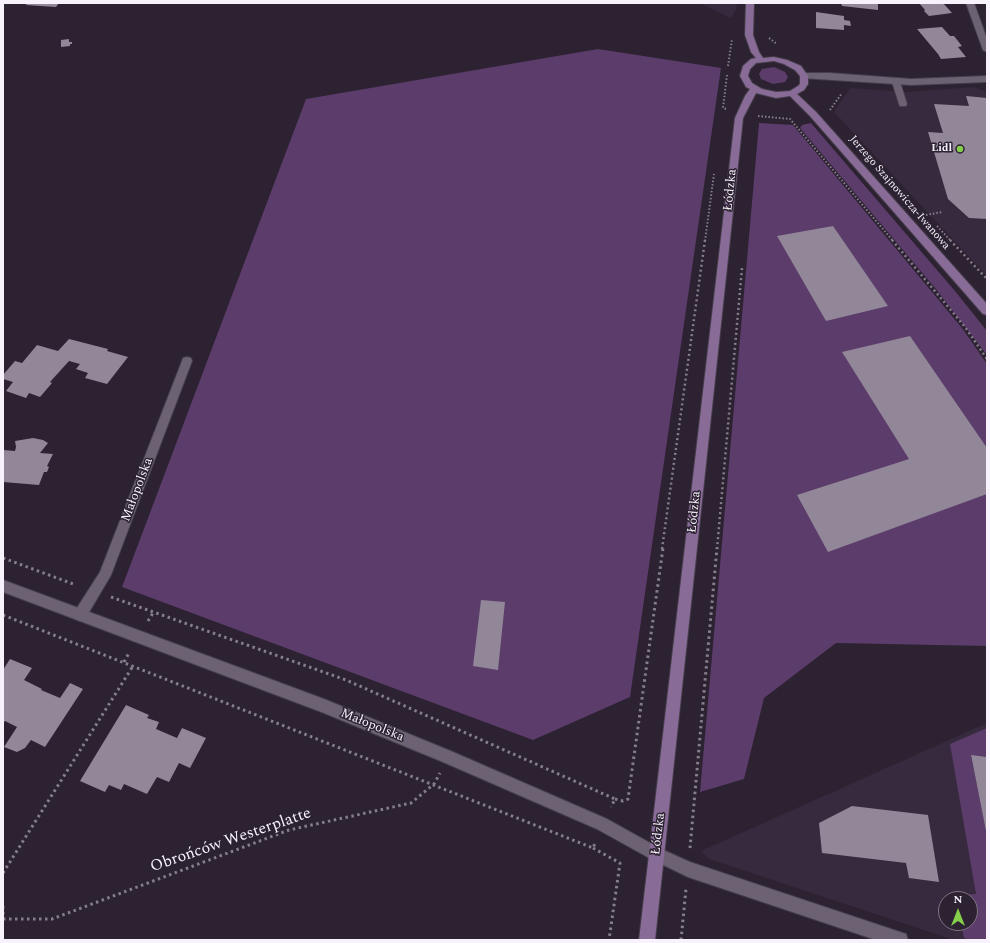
<!DOCTYPE html>
<html>
<head>
<meta charset="utf-8">
<style>
  body { margin:0 }
  #map { position:relative; width:990px; height:943px; overflow:hidden; background:#2c2231; font-family:Spectral,serif }
  canvas { display:block }
  .frame { position:absolute; inset:0; border:4px solid #f8f2fc; pointer-events:none }
  .north { position:absolute; left:938px; top:891px; width:40px; height:40px; box-sizing:border-box; background:#2c2231; border:1px solid #7e7582; border-radius:50%; rotate:0deg; font-size:11px; font-weight:700; line-height:16px; text-align:center; color:#f8f2fc }
  .north::after { content:''; display:block; margin:auto; width:14px; height:18px; background:#86cf4c; clip-path:polygon(50% 0,100% 100%,50% 72%,0 100%) }
</style>
</head>
<body>
<div id="map">
<canvas width="990" height="943"></canvas>
<div class="frame"></div>
<div class="north">N</div>
</div>
<script>
const ctx = document.querySelector('canvas').getContext('2d');
ctx.lineJoin = 'round';
function fill(path, color) { ctx.fillStyle = color; ctx.fill(path, 'evenodd'); }
const poly = rows => new Path2D(rows.map(r => 'M' + r).join(''));
function trace(path, color, width, dash) { ctx.strokeStyle = color; ctx.lineWidth = width; ctx.lineCap = dash ? 'butt' : 'round'; ctx.setLineDash(dash || []); ctx.stroke(path); }
function write(font, color, halo, rows, align = 'center') {
  ctx.font = font + ' Spectral,serif'; ctx.lineWidth = 3; ctx.setLineDash([]); ctx.textBaseline = 'middle'; ctx.strokeStyle = halo; ctx.fillStyle = color; for (const [text, x, y, turn = 0] of rows) {
    ctx.save(); ctx.translate(x, y); ctx.rotate((+turn || 0) * Math.PI / 180); ctx.textAlign = isNaN(turn) ? turn : align; if (halo) ctx.strokeText(text, 0, 0); ctx.fillText(text, 0, 0); ctx.restore();
  }
}
const built = poly([
  [699,3,737,3,736,10,731,18],
  [974,87,987,92,987,276,834,112,850,88,907,92],
  [987,723,987,940,954,940,709,859,701,851],
  [946,899,970,899,970,923,946,923]
]);
const green = poly([
  [598,49,721,68,630,697,533,740,122,587,306,99],
  [774,67,785,72,788,77,785,82,773,84,761,79,759,74,762,69],
  [759,123,793,125,962,328,987,364,987,646,836,643,764,698,744,779,700,792],
  [811,123,955,291,987,331,987,355,935,288,800,128,802,125],
  [987,728,987,757,971,756,987,834,987,940,971,940,964,938,961,923,970,923,970,899,957,899,956,895,976,894,950,744]
]);
const building = poly([
  [30,3,59,3,56,7,25,5],
  [841,3,878,3,878,10,842,6],
  [919,3,943,3,952,13,929,16,924,11,925,10],
  [816,12,844,16,844,20,850,21,851,26,844,25,844,30,816,28],
  [942,27,950,36,954,36,962,46,958,47,966,57,941,59,938,54,917,29],
  [69,39,69,42,72,42,72,44,70,44,70,46,61,47,61,40],
  [966,96,987,98,987,219,969,218,948,199,928,132,943,133,934,104,969,106],
  [833,226,888,306,826,321,777,236],
  [910,336,987,448,987,494,828,552,797,495,909,459,842,352],
  [69,339,108,349,107,351,128,357,107,384,85,378,88,373,76,369,80,364,69,361,50,382,52,383,40,397,29,393,26,398,6,391,13,382,3,379,3,375,15,361,22,363,37,345,58,351],
  [33,438,43,440,48,443,40,453,53,454,47,466,49,467,47,472,44,472,39,485,3,482,3,450,15,451,16,447,15,441],
  [481,600,505,602,498,670,473,666],
  [10,659,32,668,24,680,42,689,41,690,60,698,70,683,83,689,45,747,31,740,25,748,17,752,4,747,17,727,5,721,3,723,3,670],
  [126,705,149,715,147,718,159,722,156,729,177,738,182,728,206,738,190,768,179,763,169,782,157,777,147,794,124,784,121,790,109,785,105,792,80,781],
  [971,755,987,757,987,831,986,831],
  [852,806,928,815,939,882,909,878,906,863,822,853,819,823]
]);
const pathFar2 = poly([
  [769,38,777,44],
  [728,66,732,39],
  [726,109,723,108,727,75],
  [830,110,842,93],
  [758,116,790,119,893,241],
  [926,215,942,212],
  [937,226,951,241],
  [705,241,714,174]
]);
const pathFar1 = poly([
  [892,240,965,327,987,359],
  [950,240,987,279],
  [662,549,705,240],
  [717,549,742,268]
]);
const path = poly([
  [3,558,76,585],
  [111,597,346,680,615,799,611,807],
  [3,615,593,848,596,841],
  [148,621,153,613],
  [124,662,129,653],
  [615,799,623,801,628,799,663,548],
  [593,848,620,863,609,940],
  [690,848,717,548],
  [3,873,133,666],
  [3,906,3,915],
  [3,919,52,919,289,830,411,803,434,784,440,773],
  [681,940,686,889]
]);
const lane = poly([
  [896,79,900,82,907,104,906,106,900,106,899,104,892,82,896,79],
  [187,357,191,358,192,361,111,575,85,619,80,621,75,619,73,615,75,611,100,572,182,361,183,358,187,357]
]);
const street = poly([
  [966,3,974,3,987,39,987,52,983,50,966,3],
  [804,73,830,73,911,79,987,76,987,82,911,85,801,78,800,76,801,74,804,73],
  [3,580,324,699,453,752,607,819,661,849,690,862,906,934,908,940,876,940,688,877,651,859,597,829,443,762,324,713,3,592,3,580]
]);
const secondary = poly([
  [746,3,754,3,753,35,759,52,763,58,774,57,787,60,801,66,808,76,808,84,804,90,797,94,816,112,987,304,987,315,983,314,810,116,790,96,776,98,756,93,743,118,655,940,639,940,735,118,745,96,750,89,746,87,740,76,743,66,751,59,756,58,751,52,745,35,746,3],
  [774,61,784,64,795,70,800,76,800,84,798,86,790,91,776,92,762,89,752,83,748,76,750,69,756,63,774,61]
]);
const markers = [
  [960,149,4,"#86cf4c"]
];
const farPoinames = [
  ["Lidl",952,149]
];
const farStreetnames = [
  ["Jerzego Szajnowicza-Iwanowa",899,193,49]
];
const streetNames = [
  ["Łódzka",731,190,-84],
  ["Małopolska",138,490,-69],
  ["Łódzka",695,512,-84],
  ["Małopolska",372,726,22],
  ["Łódzka",659,834,-83]
];
const nearStreetnames = [
  ["Obrońców Westerplatte",231,841,-19]
];
fill(built, '#372a3e');
fill(green, '#5b3c6a');
fill(building, '#928699');
trace(lane, '#463e4b', 2);
trace(street, '#463e4b', 2);
trace(secondary, '#463e4b', 2);
trace(pathFar2, '#867e8b', 2, [1.5, 2]);
trace(pathFar1, '#867e8b', 2.5, [2, 3]);
trace(path, '#867e8b', 3, [2.5, 3.5]);
fill(lane, '#6d6273');
fill(street, '#6d6273');
fill(secondary, '#896b98');
for (const [x, y, r, color] of markers) { const dot = new Path2D(); dot.arc(x, y, r, 0, 2 * Math.PI); ctx.fillStyle = color; ctx.fill(dot); trace(dot, '#2c2231', 1.5); }
write('bold 11px', '#f8f2fc', '#2c2231', farPoinames, 'right');
write('11px', '#f8f2fc', '#2c2231', farStreetnames);
write('13px', '#f8f2fc', '#2c2231', streetNames);
write('16px', '#f8f2fc', '#2c2231', nearStreetnames);
</script>
</body>
</html>
